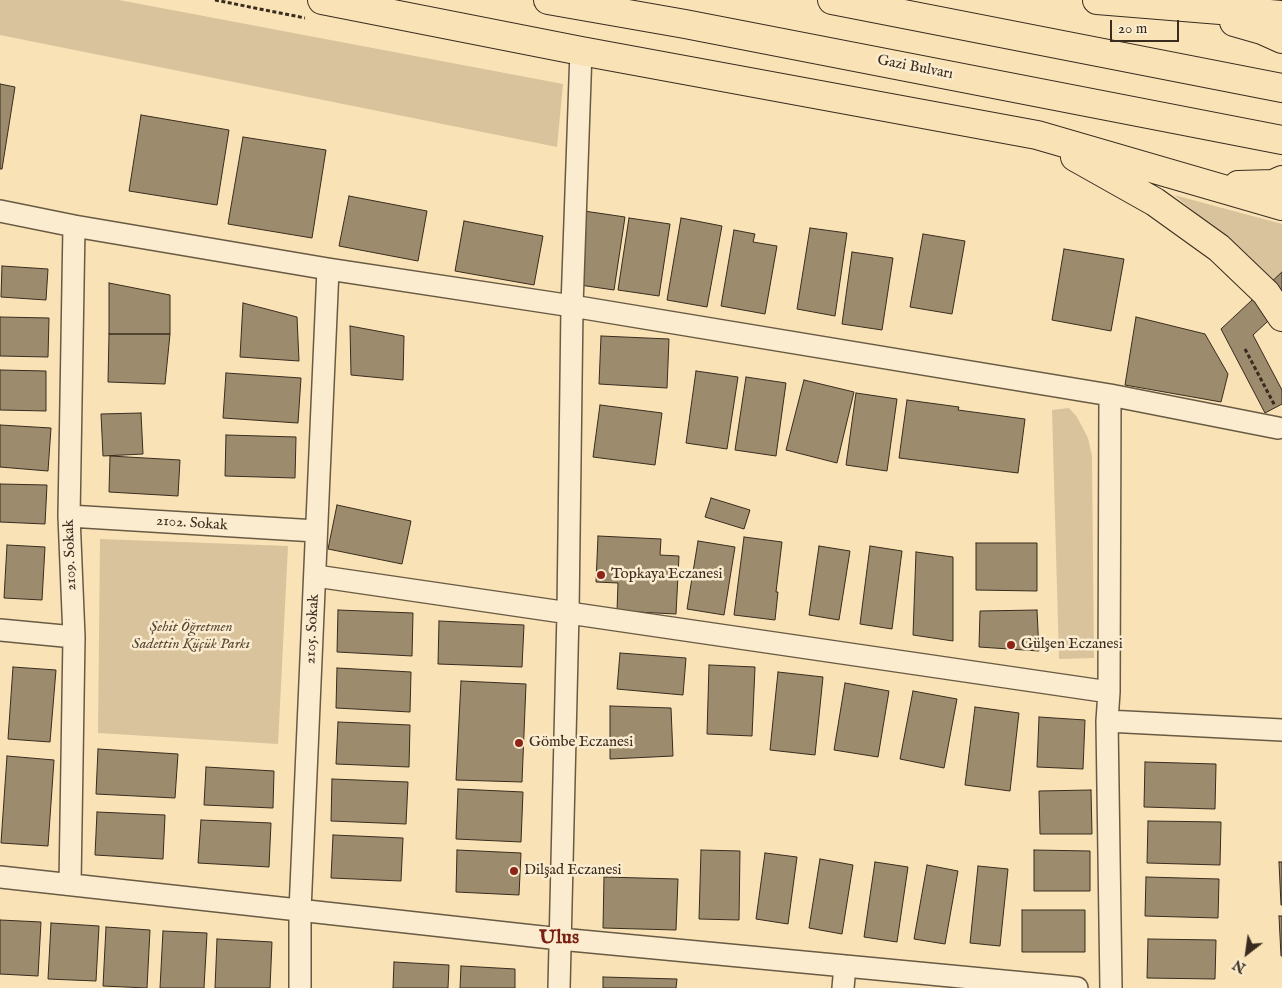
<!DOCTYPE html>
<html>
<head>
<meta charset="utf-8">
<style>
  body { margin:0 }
  #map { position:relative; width:1282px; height:988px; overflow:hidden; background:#f9e2b5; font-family:"IM FELL English",serif }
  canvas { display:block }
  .north { position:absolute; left:1222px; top:928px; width:50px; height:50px; -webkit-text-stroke:4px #fbeccf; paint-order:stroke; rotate:210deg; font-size:14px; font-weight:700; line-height:20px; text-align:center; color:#392c1f }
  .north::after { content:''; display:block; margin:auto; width:18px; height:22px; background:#392c1f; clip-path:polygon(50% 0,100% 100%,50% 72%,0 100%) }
  .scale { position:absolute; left:1110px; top:20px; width:69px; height:22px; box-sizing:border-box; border:2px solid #392c1f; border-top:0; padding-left:6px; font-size:15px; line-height:18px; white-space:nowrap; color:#392c1f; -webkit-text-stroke:4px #fbeccf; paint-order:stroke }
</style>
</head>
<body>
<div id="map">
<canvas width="1282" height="988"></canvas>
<div class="north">N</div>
<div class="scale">20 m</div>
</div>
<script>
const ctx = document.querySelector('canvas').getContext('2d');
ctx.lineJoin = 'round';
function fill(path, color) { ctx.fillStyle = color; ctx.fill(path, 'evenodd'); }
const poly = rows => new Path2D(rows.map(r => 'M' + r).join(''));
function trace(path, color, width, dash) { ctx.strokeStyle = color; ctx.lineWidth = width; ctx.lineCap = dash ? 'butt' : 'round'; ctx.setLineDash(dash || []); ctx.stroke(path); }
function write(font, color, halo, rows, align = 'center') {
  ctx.font = font + ' "IM FELL English",serif'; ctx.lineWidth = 5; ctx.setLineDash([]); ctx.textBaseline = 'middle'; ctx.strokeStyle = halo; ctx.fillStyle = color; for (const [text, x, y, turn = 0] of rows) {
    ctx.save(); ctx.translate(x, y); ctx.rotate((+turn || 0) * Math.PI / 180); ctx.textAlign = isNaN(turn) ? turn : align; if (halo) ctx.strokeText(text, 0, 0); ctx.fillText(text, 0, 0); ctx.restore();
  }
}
const green = poly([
  [0,0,119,0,563,84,557,147,0,35],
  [1174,195,1282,224,1282,297,1244,253],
  [1069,408,1077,417,1088,438,1092,456,1094,658,1059,659,1052,410],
  [100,539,288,546,278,744,98,733]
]);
const building = poly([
  [0,84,15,87,2,169,0,169,0,84],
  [141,115,229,130,217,205,129,191,141,115],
  [243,137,326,150,312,238,228,224,243,137],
  [349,196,427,211,418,261,339,246,349,196],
  [584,211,625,217,614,290,573,284,584,211],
  [629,218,670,224,659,296,618,290,629,218],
  [681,218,722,226,707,307,667,300,681,218],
  [464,221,543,236,534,285,455,271,464,221],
  [810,228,847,233,835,316,797,309,810,228],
  [734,230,755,234,753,242,777,246,765,314,721,306,734,230],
  [923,234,965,241,952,314,910,307,923,234],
  [1064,249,1124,259,1111,331,1052,320,1064,249],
  [852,252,893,258,882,330,842,324,852,252],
  [2,266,48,269,46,300,1,297,2,266],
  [1282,272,1282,308,1253,335,1282,390,1282,404,1265,413,1221,329,1282,272],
  [109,283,170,295,170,334,109,334,109,283],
  [243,303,297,317,299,361,240,357,243,303],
  [0,317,49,318,48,357,0,356,0,317],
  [1136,317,1205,334,1228,374,1221,402,1125,385,1136,317],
  [350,326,404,336,403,380,351,375,350,326],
  [109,334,170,334,165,384,108,382,109,334],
  [601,336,669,339,667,388,599,384,601,336],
  [0,370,46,371,46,411,0,410,0,370],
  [696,371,738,377,727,449,686,443,696,371],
  [226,373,301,378,298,423,223,418,226,373],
  [746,377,786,383,776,456,735,450,746,377],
  [804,380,854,392,837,463,786,450,804,380],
  [856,393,897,399,887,471,846,465,856,393],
  [907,400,959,407,958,410,1025,419,1018,473,899,458,907,400],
  [600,405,662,413,655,465,593,457,600,405],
  [141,413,143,454,103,456,101,414,141,413],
  [0,425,51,428,48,471,0,467,0,425],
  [226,435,296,437,295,478,225,476,226,435],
  [110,456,180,460,178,496,109,492,110,456],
  [0,484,47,485,45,524,0,522,0,484],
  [711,498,750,510,744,529,705,517,711,498],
  [337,505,411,521,402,564,328,549,337,505],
  [598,536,661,539,660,555,679,556,676,614,617,611,618,583,596,582,598,536],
  [744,537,782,542,776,592,778,592,775,620,734,615,744,537],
  [698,541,735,547,724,615,687,609,698,541],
  [976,543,1037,543,1037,591,976,590,976,543],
  [7,545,45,547,42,600,4,598,7,545],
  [819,546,850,551,839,620,809,615,819,546],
  [870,546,902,551,892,629,860,624,870,546],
  [916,552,953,557,953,641,913,635,916,552],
  [338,610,413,613,412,656,337,652,338,610],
  [1037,610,1039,651,979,647,980,611,1037,610],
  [439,621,524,625,522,667,438,664,439,621],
  [620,653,686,658,683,695,617,689,620,653],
  [709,665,755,667,752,736,707,734,709,665],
  [13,667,56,670,50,742,8,739,13,667],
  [337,668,411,672,410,712,336,708,337,668],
  [778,672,823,677,815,755,770,750,778,672],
  [461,681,526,684,522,782,456,780,461,681],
  [845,683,889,691,878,757,834,750,845,683],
  [913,691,957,699,944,768,900,759,913,691],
  [610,706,671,708,673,756,610,759,610,706],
  [975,707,1019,713,1010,791,965,785,975,707],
  [1039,717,1085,720,1083,769,1037,767,1039,717],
  [338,722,410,725,409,767,336,764,338,722],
  [98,749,178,754,175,798,96,794,98,749],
  [7,756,54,760,48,846,1,843,7,756],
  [1145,762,1216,764,1215,809,1144,807,1145,762],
  [206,767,274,771,273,808,204,805,206,767],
  [332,779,408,782,406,824,331,821,332,779],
  [458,789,523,792,521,842,456,839,458,789],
  [1091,790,1092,834,1040,834,1039,791,1091,790],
  [97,812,165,815,163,859,95,855,97,812],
  [201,820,271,823,269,867,198,863,201,820],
  [1148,821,1221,822,1220,865,1147,863,1148,821],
  [333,835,403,838,401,881,331,878,333,835],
  [457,850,521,853,519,895,456,892,457,850],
  [701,850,740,851,739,920,699,919,701,850],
  [1034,850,1090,851,1090,891,1034,891,1034,850],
  [765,853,797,857,788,924,756,919,765,853],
  [820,859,853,865,842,934,809,928,820,859],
  [875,862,908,867,897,942,864,937,875,862],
  [1279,862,1282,862,1282,905,1281,905,1279,862],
  [927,865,958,871,945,944,914,939,927,865],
  [978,866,1008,869,1000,946,970,943,978,866],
  [604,877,678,879,676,930,603,928,604,877],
  [1146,877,1219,879,1218,918,1145,916,1146,877],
  [1022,910,1085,910,1085,952,1022,952,1022,910],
  [1279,916,1282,916,1282,956,1281,956,1279,916],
  [0,920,41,922,38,976,0,974,0,920],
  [51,923,99,926,96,981,48,979,51,923],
  [106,927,150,930,147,988,103,986,106,927],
  [163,931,207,933,204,988,160,988,163,931],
  [217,939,272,942,270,988,215,988,217,939],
  [1148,939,1216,940,1215,979,1147,978,1148,939],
  [394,962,449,965,448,988,393,988,394,962],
  [461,966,515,969,515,988,460,988,461,966],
  [603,977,677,979,676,988,603,988,603,977]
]);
const path = poly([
  [215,0,305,18],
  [1245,349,1275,406]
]);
const minor = poly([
  [0,211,74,226,328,269,572,306,1110,395,1278,428],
  [1110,395,1109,692,1107,721,1111,988],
  [69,516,316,531],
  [316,576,1109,692],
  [0,630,74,637],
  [1107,721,1282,730],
  [0,877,560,939,1077,988],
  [70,884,74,637,69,516,74,226],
  [300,988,300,911,328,269],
  [559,988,568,612,572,306,581,51],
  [843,988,845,966]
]);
const trunk = poly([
  [322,0,581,51,1037,135,1282,206],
  [548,0,685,24,1282,140],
  [832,0,1282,88],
  [1097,0,1282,15],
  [1234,22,1262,30,1282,39],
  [1075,157,1155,202,1219,248,1266,293,1282,317],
  [1238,185,1273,184,1282,180]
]);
const markers = [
  [601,575,5,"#8f2418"],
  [1011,645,5,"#8f2418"],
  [519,743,5,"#8f2418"],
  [514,871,5,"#8f2418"]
];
const streetNames = [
  ["Gazi Bulvarı",915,68,11],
  ["2102. Sokak",192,524,4],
  ["2109. Sokak",71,555,-92],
  ["2105. Sokak",313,629,-87]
];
const poiNames = [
  ["Topkaya Eczanesi",611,575],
  ["Gülşen Eczanesi",1021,645],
  ["Gömbe Eczanesi",529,743],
  ["Dilşad Eczanesi",524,871]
];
const parkNames = [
  ["Şehit Öğretmen",191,628],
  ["Sadettin Küçük Parkı",191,645]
];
const districtNames = [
  ["Ulus",559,939]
];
fill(green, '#d8c39c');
fill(building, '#9d8b6d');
trace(building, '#392c1f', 1);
trace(minor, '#695a44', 24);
trace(trunk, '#392c1f', 30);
trace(path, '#392c1f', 3, [4, 2.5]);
trace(minor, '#fbeccf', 21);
trace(trunk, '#f9e2b5', 28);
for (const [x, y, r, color] of markers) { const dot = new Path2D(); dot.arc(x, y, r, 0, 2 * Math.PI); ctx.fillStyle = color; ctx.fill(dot); trace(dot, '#fbeccf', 2); }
write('15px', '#392c1f', '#fbeccf', streetNames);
write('15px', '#392c1f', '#fbeccf', poiNames, 'left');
write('italic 15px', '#594a38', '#fbeccf', parkNames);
write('bold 20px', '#7a1f14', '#fbeccf', districtNames);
</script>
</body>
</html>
